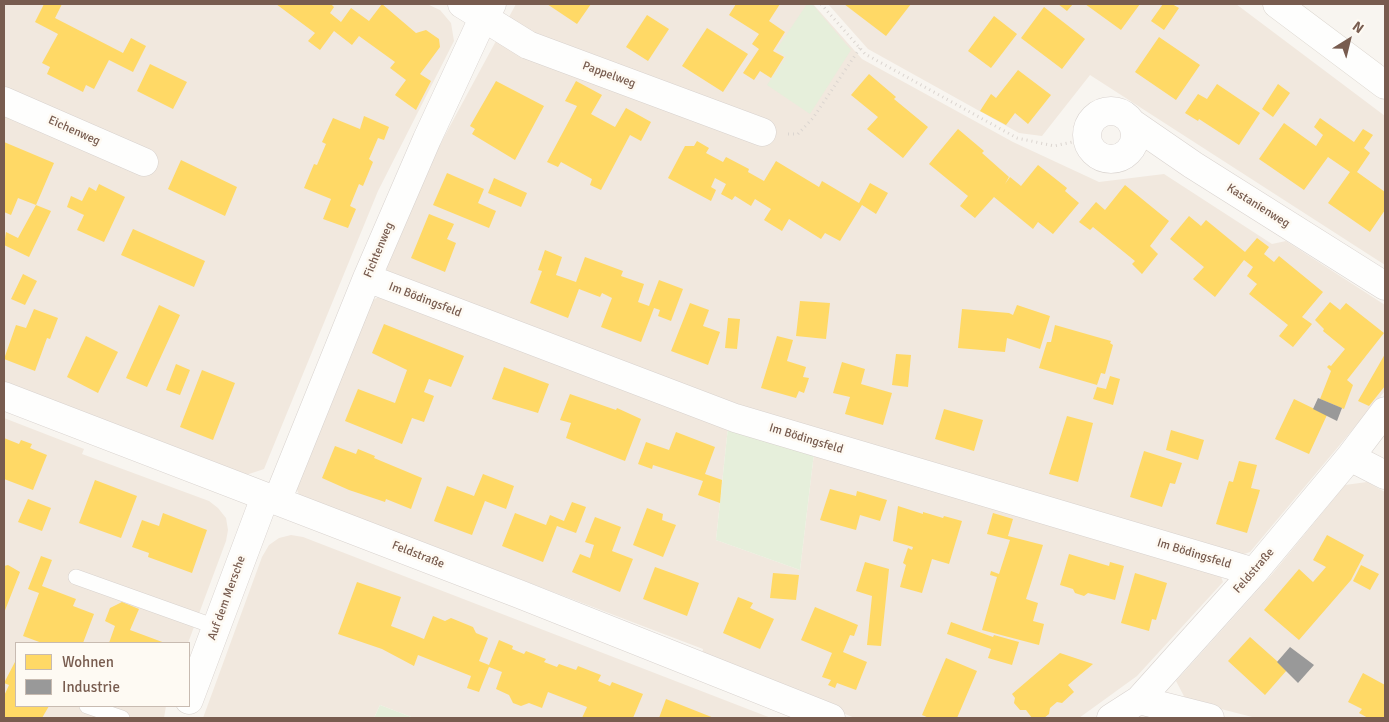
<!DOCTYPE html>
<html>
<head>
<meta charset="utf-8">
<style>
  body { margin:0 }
  #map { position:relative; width:1389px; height:722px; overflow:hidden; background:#f8f5f0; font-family:Signika,sans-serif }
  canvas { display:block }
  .frame { position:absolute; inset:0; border:5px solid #785c4f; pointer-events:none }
  .legend { position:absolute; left:15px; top:642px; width:175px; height:65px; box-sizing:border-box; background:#fefaf3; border:1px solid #c8bbb1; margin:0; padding:6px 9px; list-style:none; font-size:15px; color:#785c4f }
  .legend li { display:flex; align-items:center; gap:10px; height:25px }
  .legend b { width:25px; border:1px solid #c8bbb1 }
  .north { position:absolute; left:1324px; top:15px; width:50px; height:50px; -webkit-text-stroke:4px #fefaf3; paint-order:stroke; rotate:36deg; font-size:14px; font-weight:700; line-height:20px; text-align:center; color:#785c4f }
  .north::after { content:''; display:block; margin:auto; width:18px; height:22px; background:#785c4f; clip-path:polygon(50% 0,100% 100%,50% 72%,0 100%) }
</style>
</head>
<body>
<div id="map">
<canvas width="1389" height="722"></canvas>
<div class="frame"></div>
<ul class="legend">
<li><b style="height:14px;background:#ffd966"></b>Wohnen</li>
<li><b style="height:14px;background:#999"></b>Industrie</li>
</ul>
<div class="north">N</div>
</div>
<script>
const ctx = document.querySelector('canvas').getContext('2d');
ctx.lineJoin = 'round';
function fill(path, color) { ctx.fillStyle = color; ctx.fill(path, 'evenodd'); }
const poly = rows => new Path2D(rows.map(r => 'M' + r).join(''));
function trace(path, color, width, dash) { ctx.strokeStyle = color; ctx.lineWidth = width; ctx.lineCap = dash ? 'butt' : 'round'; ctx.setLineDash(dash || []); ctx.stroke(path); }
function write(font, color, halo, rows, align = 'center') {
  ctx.font = font + ' Signika,sans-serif'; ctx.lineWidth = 5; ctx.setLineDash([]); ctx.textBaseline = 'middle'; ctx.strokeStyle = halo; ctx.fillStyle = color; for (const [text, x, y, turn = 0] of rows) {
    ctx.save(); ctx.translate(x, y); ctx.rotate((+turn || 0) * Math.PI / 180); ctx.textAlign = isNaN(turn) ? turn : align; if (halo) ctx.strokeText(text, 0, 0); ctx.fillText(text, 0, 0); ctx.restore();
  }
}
const residential = poly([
  [4,4,427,4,440,10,451,23,454,41,378,191,264,469,246,475,4,382],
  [516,4,813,4,862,59,1013,142,1099,182,1164,174,1272,244,1286,241,1385,305,1385,391,1250,552,1238,556,730,407,389,275,384,263,437,150],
  [828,4,1236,4,1385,116,1385,265,1090,75,1042,136,1019,133,868,49],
  [380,296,728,427,716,540,800,570,814,453,1220,574,1223,582,1137,676,1079,718,855,718,702,658,703,649,299,495,294,482,368,303],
  [4,418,84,449,82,454,209,501,218,508,226,518,228,530,226,541,188,643,16,643,16,706,166,706,164,718,4,718],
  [1367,482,1385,492,1385,718,1256,718,1186,700,1176,681,1273,573,1345,485],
  [291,535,303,537,771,718,414,718,380,705,374,718,203,718,262,557,269,545,279,538]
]);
const green = poly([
  [807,4,812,4,851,50,810,114,767,85,786,57,776,50],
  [728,427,814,453,800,570,716,540],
  [380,705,414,718,374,718]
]);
const homes = poly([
  [44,4,62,4,55,18,123,53,131,38,146,46,133,72,109,60,94,89,86,85,83,92,47,74,50,67,42,63,58,34,35,22],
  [276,4,331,4,334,7,330,13,341,22,351,8,369,21,382,4,416,33,426,30,439,39,440,47,420,74,431,81,416,110,395,95,406,80,390,68,395,62,359,36,352,45,334,31,320,50,308,41,315,33],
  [547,4,591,4,577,24],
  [736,4,780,4,769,21,785,32,773,51,784,57,771,78,760,71,754,80,743,73,759,49,752,44,759,34,729,15],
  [844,4,911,4,886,36],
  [1058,4,1073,4,1067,11],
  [1085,4,1140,4,1121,30],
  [1163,4,1172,4,1179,8,1164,30,1151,21],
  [1044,7,1085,39,1062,69,1021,38],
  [647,15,669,29,648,61,626,47],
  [994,16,1017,34,991,68,968,51],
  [707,28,748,54,723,92,682,66],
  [1159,37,1200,65,1176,100,1135,72],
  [150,64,187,82,173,109,137,91],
  [1018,70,1051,95,1028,124,1015,113,1006,125,980,111,991,94,996,98],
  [869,74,896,97,894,99,928,127,903,158,867,129,878,117,851,95],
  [496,81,544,106,515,160,472,134,475,129,470,126],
  [576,81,602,95,591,114,615,127,626,108,651,122,641,141,630,135,601,190,590,185,592,179,561,162,558,167,547,162,577,106,565,101],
  [1217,84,1260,113,1239,145,1199,119,1198,121,1185,113,1198,94,1207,99],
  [1278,84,1290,93,1273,117,1262,109],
  [364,116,389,127,384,140,378,138,369,159,373,162,363,186,359,184,350,206,356,209,348,228,323,219,331,199,304,188,314,164,317,165,326,144,322,142,333,118,360,129],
  [1320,118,1354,142,1363,129,1373,135,1364,148,1370,153,1357,172,1385,192,1385,210,1370,232,1328,203,1350,172,1328,157,1304,190,1259,159,1284,123,1316,146,1323,135,1314,127],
  [958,129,984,151,982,153,1009,177,1005,184,1010,177,1021,186,1038,165,1067,188,1065,191,1079,203,1053,234,1038,222,1033,229,994,197,975,218,960,206,968,196,929,164],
  [697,141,709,148,706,153,723,162,726,157,749,169,748,172,764,181,776,161,819,187,822,181,859,203,870,183,888,193,876,214,862,205,840,241,825,233,821,239,789,219,782,231,764,220,771,209,755,199,751,206,735,196,732,200,721,194,726,184,715,178,711,187,716,190,711,201,668,178,685,146,694,146],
  [4,142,54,163,36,205,51,211,29,257,4,245,6,232,18,238,36,205,18,198,11,215,4,212],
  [181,160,237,187,225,216,168,189],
  [447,173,484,189,478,203,496,211,489,228,433,205],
  [494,178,527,193,521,207,488,193],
  [99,184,125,197,104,242,77,230,84,215,67,207,71,196,82,201,89,187,96,191],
  [1125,185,1169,221,1150,246,1158,254,1142,274,1132,264,1135,261,1093,227,1090,230,1079,222,1096,202,1105,210],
  [429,214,454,224,447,239,456,243,445,272,411,258],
  [1189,216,1201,226,1206,220,1245,252,1257,238,1269,247,1264,254,1274,262,1279,256,1323,292,1302,317,1312,324,1293,347,1279,336,1288,325,1249,294,1257,284,1247,276,1253,267,1244,260,1215,297,1193,279,1204,267,1170,239],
  [133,229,205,261,194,287,121,255],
  [545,250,562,257,556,275,576,282,585,257,623,271,621,276,644,284,638,302,649,306,659,280,683,289,671,321,658,316,660,310,654,308,641,342,601,327,612,298,602,293,600,297,579,289,568,318,530,303,542,271,538,270],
  [23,274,37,281,25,305,11,299],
  [800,301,830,303,826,339,796,336],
  [1330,302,1340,310,1346,303,1384,333,1347,380,1353,385,1344,409,1320,399,1331,371,1327,367,1329,365,1331,366,1345,349,1323,331,1324,329,1315,320],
  [690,303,709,310,703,326,720,332,708,365,671,351],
  [159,305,180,315,147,387,126,378],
  [1017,305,1050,316,1040,349,1007,338,1005,352,958,348,962,309,1009,313,1013,315],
  [34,309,58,318,50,339,47,338,35,371,4,359,16,325,26,328],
  [728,318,740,319,737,349,725,348],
  [384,324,464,356,451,387,429,379,424,392,434,396,424,422,412,418,402,444,345,421,358,389,395,403,407,370,372,353],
  [1055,325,1111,341,1110,343,1113,345,1105,374,1101,373,1097,385,1039,368,1047,342,1051,342],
  [86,336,118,352,98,393,67,377],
  [777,336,793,340,787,361,806,367,803,377,809,378,804,393,799,391,796,398,761,388],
  [896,354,911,355,908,387,892,385],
  [1385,354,1385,386,1369,406,1358,401],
  [842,362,865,369,861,384,892,393,883,425,845,414,850,397,833,393],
  [176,364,190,370,180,395,166,390],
  [504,367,549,384,538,413,492,399],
  [202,370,235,383,213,440,180,427],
  [1110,376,1120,379,1113,405,1093,399,1097,387,1106,389],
  [570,394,616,410,617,408,641,419,625,461,566,438,571,423,560,420],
  [1294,399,1327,415,1309,454,1275,439],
  [944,409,983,420,974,451,935,439],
  [1067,416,1093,423,1078,482,1049,474],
  [1171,430,1204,440,1198,460,1166,450],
  [676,432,715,447,705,474,722,480,720,503,698,495,703,481,653,465,652,469,638,464,646,442,669,450],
  [4,438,19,444,21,440,32,444,30,448,47,455,33,490,4,479],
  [335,446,356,454,358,449,375,456,374,458,422,478,411,509,386,499,385,502,349,490,322,478],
  [1144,451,1182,463,1175,484,1170,483,1162,507,1130,497],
  [1239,461,1257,465,1251,488,1260,490,1247,533,1216,524,1229,481,1233,482],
  [483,474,514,486,506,509,485,501,472,535,434,521,447,486,474,496],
  [95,480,137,496,121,538,79,523],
  [830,489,856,496,857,491,887,500,880,521,860,515,856,530,820,520],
  [28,499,51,508,42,531,18,522],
  [572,502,586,507,576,533,557,526,543,562,502,546,515,513,546,525,550,515,564,521],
  [898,506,923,514,923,512,943,518,944,516,962,521,949,564,932,559,922,593,900,587,906,565,903,563,908,548,912,550,913,547,893,541],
  [647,508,663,514,662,520,676,525,663,557,633,545],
  [163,513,207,530,192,573,148,557,149,553,132,547,142,520,159,526],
  [993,513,1013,519,1008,536,1043,545,1026,599,1038,603,1033,621,1044,624,1039,645,982,630,997,577,990,575,991,571,999,574,1010,540,987,534],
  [595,517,621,527,612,551,633,559,620,592,572,572,580,554,590,558,594,545,585,542],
  [1327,535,1364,555,1351,580,1299,640,1264,610,1299,569,1313,582,1326,567,1313,560],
  [1069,554,1109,566,1110,562,1124,566,1115,600,1088,593,1084,596,1075,593,1073,589,1060,585],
  [41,556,52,560,42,586,76,599,73,606,94,614,83,643,42,643,23,636,39,593,28,589],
  [865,562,889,569,881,646,867,645,872,596,856,591],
  [8,565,20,572,4,613,4,566],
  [1361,565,1379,574,1370,590,1353,581],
  [655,567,699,583,687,616,643,599],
  [773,573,799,575,796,600,770,598],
  [1135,573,1167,583,1156,620,1152,619,1149,631,1121,623],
  [357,582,401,597,391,626,412,634,424,639,433,616,445,621,451,618,473,627,476,633,488,638,479,661,489,665,499,640,513,646,512,649,524,654,526,651,546,659,544,662,557,667,559,664,576,670,578,666,601,675,598,681,610,686,612,682,643,694,633,718,582,718,587,707,548,692,542,708,529,703,521,706,513,703,509,695,496,689,502,672,489,667,479,692,467,688,471,676,418,655,414,666,382,649,338,634],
  [738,597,753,603,750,608,774,619,760,649,723,633],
  [122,602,139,609,130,630,165,643,109,643,115,626,105,621,110,608],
  [815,607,858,625,854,636,850,635,843,652,867,662,856,690,837,683,835,688,828,685,831,680,822,677,832,653,801,640],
  [951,622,993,637,994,635,1019,642,1012,665,988,658,991,649,947,634],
  [1250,637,1287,670,1265,695,1228,661],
  [1060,653,1093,664,1068,685,1074,692,1062,703,1057,702,1050,708,1049,714,1044,718,1032,718,1026,710,1020,710,1014,703,1015,698,1012,694],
  [946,658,977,671,957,718,929,718,922,715],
  [16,660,16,706,49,706,42,718,4,718,4,696,9,685,4,683],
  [1363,673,1385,685,1385,718,1368,718,1359,713,1362,709,1348,702],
  [666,699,714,718,659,718]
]);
const industry = poly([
  [1318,398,1342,408,1337,421,1313,409],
  [1290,647,1314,665,1298,683,1277,662]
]);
const path = poly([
  [821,4,865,54,1017,138,1054,146,1086,139],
  [788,134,798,134,813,118,860,48]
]);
const lane = poly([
  [76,577,216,627],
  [87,706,122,718]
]);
const street = poly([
  [462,4,528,45,762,132],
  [4,101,144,162],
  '1087 135a24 24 0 1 1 48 0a24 24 0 1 1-48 0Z',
  [1132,123,1193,165,1385,286],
  [367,278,735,418,1254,572],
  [4,396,519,594,831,718],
  [1350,457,1385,475],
  [277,501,367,278,427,139,484,16,492,4],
  [189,700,265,497],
  [1139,700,1210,718],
  [1111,718,1139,700,1254,572,1350,457,1385,411]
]);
const secondary = poly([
  [1277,4,1385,85]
]);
const streetNames = [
  ["Pappelweg",609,75,20],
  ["Eichenweg",74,131,24],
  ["Kastanienweg",1258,206,32],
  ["Fichtenweg",379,250,-67],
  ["Im Bödingsfeld",425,300,21],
  ["Im Bödingsfeld",806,439,17],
  ["Im Bödingsfeld",1194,554,17],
  ["Feldstraße",418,555,21],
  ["Feldstraße",1254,571,-49],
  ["Auf dem Mersche",227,598,-70]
];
fill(residential, '#f1e8de');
fill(green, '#e6efdb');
fill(homes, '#ffd966');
fill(industry, '#999');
trace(lane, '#d8d2ce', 16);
trace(street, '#d8d2ce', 29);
trace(secondary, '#d8d2cb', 29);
trace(path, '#dbd5d0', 3, [1, 4]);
trace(lane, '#fefefd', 15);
trace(street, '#fefefd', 28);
trace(secondary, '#fefefd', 28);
write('12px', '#785c4f', '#fefaf3', streetNames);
</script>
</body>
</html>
